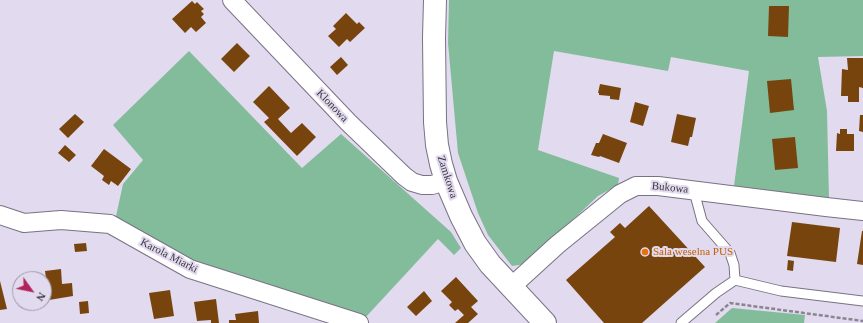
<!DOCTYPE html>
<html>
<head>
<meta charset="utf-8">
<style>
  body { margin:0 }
  #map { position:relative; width:863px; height:323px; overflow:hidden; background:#e2daee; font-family:"Times New Roman",serif }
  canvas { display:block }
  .north { position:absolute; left:12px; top:271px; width:40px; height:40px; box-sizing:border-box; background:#e2daee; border:1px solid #9e98a7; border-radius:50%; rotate:123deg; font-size:11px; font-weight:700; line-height:16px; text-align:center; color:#39363d }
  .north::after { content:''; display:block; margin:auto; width:14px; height:18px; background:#b12359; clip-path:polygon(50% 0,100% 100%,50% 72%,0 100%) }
</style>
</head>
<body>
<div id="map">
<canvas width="863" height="323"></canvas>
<div class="north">N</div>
</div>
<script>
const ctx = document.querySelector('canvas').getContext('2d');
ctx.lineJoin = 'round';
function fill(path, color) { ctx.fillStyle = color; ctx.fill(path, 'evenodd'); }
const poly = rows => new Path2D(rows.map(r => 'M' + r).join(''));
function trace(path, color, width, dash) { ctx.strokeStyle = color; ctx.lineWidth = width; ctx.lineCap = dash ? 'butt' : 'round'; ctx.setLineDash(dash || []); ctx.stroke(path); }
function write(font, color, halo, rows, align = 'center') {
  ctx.font = font + ' "Times New Roman",serif'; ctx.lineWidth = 4; ctx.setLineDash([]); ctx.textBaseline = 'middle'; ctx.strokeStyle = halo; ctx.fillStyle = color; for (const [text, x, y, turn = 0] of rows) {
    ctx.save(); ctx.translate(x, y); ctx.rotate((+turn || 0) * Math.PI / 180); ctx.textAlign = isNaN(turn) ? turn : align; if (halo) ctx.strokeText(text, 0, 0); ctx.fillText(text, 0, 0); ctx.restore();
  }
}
const green = poly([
  [449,0,863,0,863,56,818,57,827,111,829,199,734,186,749,71,671,57,668,71,554,51,538,150,619,178,618,185,598,196,526,264,512,266,488,235,478,213,458,153,448,43],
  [189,51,302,168,341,134,451,232,461,248,454,255,438,239,364,319,183,262,115,221,123,184,143,160,113,125],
  [732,308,805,315,804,323,715,323]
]);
const building = poly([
  [192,1,195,4,197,2,204,9,201,11,204,14,201,17,206,23,196,32,191,27,185,33,172,19],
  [769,6,789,6,788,37,768,36],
  [346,13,357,24,359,22,365,28,350,42,347,39,339,47,328,36,336,29,333,26],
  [237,43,250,56,234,72,221,59],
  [341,57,348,65,337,75,330,67],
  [847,58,863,58,863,88,859,87,859,102,848,102,848,96,841,96,842,69,848,70],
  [791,79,794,110,770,113,767,81],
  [600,84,621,88,619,100,610,99,610,96,599,95,599,93,598,93],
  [269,86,290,108,278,119,291,133,302,123,316,137,297,156,264,122,269,118,253,102],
  [635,102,649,106,643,126,630,122],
  [75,114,84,122,68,138,59,129],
  [677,114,696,118,692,137,690,137,688,146,671,142],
  [860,115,863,115,863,132,859,131],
  [840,129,847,129,847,134,854,134,854,151,836,151,837,133,840,134],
  [603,134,627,143,619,163,600,156,599,157,591,155,596,143,599,143],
  [795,137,798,168,775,170,772,139],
  [65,145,76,155,69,162,58,153],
  [104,149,131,169,118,186,111,181,109,185,102,180,104,176,91,166],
  [649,206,705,267,642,323,604,323,566,280,615,237,610,232,620,223,625,228],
  [792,222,840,228,836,262,787,256],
  [862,231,863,231,863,265,857,264],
  [86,243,87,251,75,252,74,244],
  [788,260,794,261,793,271,787,270],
  [61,269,62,284,72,283,73,296,49,300,45,271],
  [456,277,478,301,471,307,478,314,468,323,455,323,464,315,458,309,455,311,449,305,452,302,441,291],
  [0,281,7,309,0,310],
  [170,290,174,316,154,319,149,293],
  [424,291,432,301,416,316,407,307],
  [216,299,219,323,211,323,211,320,197,321,194,302],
  [88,301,89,313,80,314,79,302],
  [258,311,259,323,229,323,229,320,236,320,235,314]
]);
const path = poly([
  [716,315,730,303,863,321]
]);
const service = poly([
  [735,280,781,291,863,301],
  [681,323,716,293,735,280,734,265,730,253,702,221,694,191]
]);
const minor = poly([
  [232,0,348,122,404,176,412,182,422,185,432,185,446,181],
  [0,215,24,223,61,220,110,224,190,269,359,323],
  [511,287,557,245,620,194,636,186,658,186,826,207,863,211]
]);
const tertiary = poly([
  [435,0,434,38,435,122,437,145,441,164,446,181,461,216,475,243,490,264,545,323]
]);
const markers = [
  [645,252,4,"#e8710a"]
];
const streetNames = [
  ["Klonowa",332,106,46],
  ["Zamkowa",447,177,72],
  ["Bukowa",670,188,6],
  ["Karola Miarki",169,256,27]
];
const foodNames = [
  ["Sala weselna PUS",653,252]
];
fill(green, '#83bc9b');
fill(building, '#78440e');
trace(service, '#797283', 11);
trace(minor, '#797283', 20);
trace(tertiary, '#797283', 24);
trace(path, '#8a8592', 2.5, [4, 2]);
trace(service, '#fff', 9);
trace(minor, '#fff', 18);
trace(tertiary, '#fff', 22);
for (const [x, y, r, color] of markers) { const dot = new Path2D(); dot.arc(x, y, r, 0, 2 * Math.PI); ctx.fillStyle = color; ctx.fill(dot); trace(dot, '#e2daee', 1.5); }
write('11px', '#39363d', '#e2daee', streetNames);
write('11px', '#c56008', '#e2daee', foodNames, 'left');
</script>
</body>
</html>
